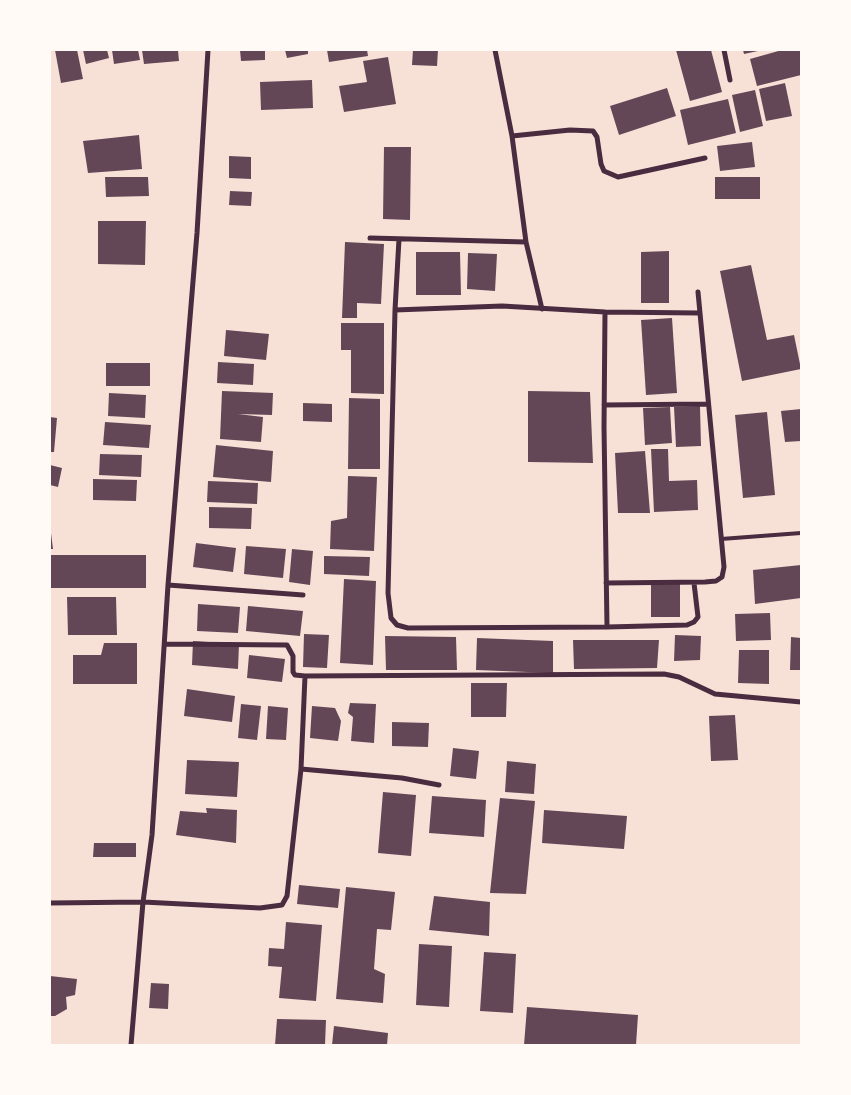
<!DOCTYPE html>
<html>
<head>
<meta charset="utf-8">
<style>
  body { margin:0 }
  #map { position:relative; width:851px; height:1095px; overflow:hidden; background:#f7e1d7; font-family:Jost,sans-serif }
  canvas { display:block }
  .frame { position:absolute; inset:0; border:51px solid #fffaf5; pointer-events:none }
</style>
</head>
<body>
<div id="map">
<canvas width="851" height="1095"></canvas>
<div class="frame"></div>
</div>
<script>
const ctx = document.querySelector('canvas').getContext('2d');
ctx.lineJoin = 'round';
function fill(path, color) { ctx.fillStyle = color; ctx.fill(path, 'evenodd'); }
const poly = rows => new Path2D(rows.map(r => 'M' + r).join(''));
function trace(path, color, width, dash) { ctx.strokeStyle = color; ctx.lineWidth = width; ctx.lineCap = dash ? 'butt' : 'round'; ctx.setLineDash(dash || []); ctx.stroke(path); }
const building = poly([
  [55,50,77,50,83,79,61,83],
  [83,50,107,50,109,58,86,64],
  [112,50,138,50,140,60,114,64],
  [142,50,178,50,179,61,144,64],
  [240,50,265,50,265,60,241,61],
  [285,50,308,50,308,54,287,58],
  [327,50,367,50,368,56,329,62],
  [413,50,438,50,437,66,412,65],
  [676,50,711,50,722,92,690,101],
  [743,50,758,50,758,51,744,54],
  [782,50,801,50,801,75,757,86,750,59],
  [388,57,396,104,344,112,339,86,367,82,363,61],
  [312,80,313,108,261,110,260,82],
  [785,83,792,116,766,121,759,89],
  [667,88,676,116,619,135,610,106],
  [755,90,763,126,740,132,732,95],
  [728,99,736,133,688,145,680,110],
  [139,135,142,169,88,173,83,141],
  [752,142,755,167,720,171,717,146],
  [384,147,411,147,410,220,383,219],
  [229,156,251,157,251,179,229,178],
  [105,177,148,177,149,196,106,197],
  [715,177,760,177,760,199,715,199],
  [230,191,252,192,251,206,229,205],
  [98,221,146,221,145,265,98,264],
  [345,242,384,244,381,304,357,303,357,318,342,318],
  [669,251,669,303,641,303,641,252],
  [416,252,460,252,461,295,416,295],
  [468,253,497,254,495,291,467,289],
  [751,265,767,340,794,335,801,369,742,381,720,271],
  [672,318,677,393,646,395,641,320],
  [341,323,384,323,384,394,351,393,351,350,341,350],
  [226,330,269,334,266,360,224,356],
  [218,362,254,364,253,385,217,383],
  [106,363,150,363,150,386,106,386],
  [222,391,273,393,272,415,238,414,263,417,261,442,220,439],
  [528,391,590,392,593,463,528,462],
  [109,393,146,395,145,418,108,416],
  [349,398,380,399,380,469,348,469],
  [303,403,332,404,332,422,303,421],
  [700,406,701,446,676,447,674,407],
  [670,407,672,443,645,445,643,408],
  [801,409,801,441,785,442,781,411],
  [767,412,775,495,743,498,735,415],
  [50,417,57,418,54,452,50,452],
  [105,422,151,425,149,448,103,445],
  [216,445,273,451,271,482,213,477],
  [651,449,668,449,669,481,697,480,698,510,654,512],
  [645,451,650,513,618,513,615,453],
  [100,454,142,455,141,477,99,475],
  [50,465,62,468,58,487,50,485],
  [348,476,377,477,374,551,330,549,331,521,347,518],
  [93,479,137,480,136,501,93,500],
  [208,481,258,483,257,504,207,502],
  [209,507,252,508,251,529,209,528],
  [50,533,51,533,53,549,50,549],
  [196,543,236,548,233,572,193,567],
  [246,546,286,549,283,578,244,574],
  [292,549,313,551,310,585,289,582],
  [51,555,146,555,146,588,51,588],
  [324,556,370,557,369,576,324,574],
  [801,565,801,598,755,604,753,570],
  [344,579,376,581,373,665,340,663],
  [651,584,680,584,680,617,651,617],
  [67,597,116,597,117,635,68,635],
  [198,604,240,607,238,633,197,631],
  [248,606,303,611,300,636,246,631],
  [770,613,771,640,736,641,735,614],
  [304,634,329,635,327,668,303,667],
  [675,635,701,636,700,660,674,661],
  [385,636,456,637,457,670,386,670],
  [791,637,801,638,801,670,790,670],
  [477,638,553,641,553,673,476,670],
  [573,640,659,640,657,668,574,669],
  [193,641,239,644,238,669,192,665],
  [104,643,137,643,137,684,73,684,73,655,101,655],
  [739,650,769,650,769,684,738,683],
  [249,655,285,659,282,682,247,678],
  [471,683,507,683,506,717,471,717],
  [187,689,235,696,232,722,184,716],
  [350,703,376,704,374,743,351,741,353,717,348,713],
  [241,704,261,706,257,740,238,738],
  [268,706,288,708,286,740,266,739],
  [312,706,335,708,341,721,338,741,310,738],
  [735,715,738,760,711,761,709,716],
  [392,722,429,723,428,747,392,746],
  [453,748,479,751,476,779,450,776],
  [187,760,239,762,237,797,185,794],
  [507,761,536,764,534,794,505,792],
  [383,792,416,795,411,856,378,853],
  [432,796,486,800,484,837,429,833],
  [500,798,535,801,526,894,490,893],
  [206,808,237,810,236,843,176,835,180,811,207,813],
  [544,810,627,816,624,849,542,843],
  [94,843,136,843,136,857,93,857],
  [299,885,340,889,338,908,297,904],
  [346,887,395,892,391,930,377,929,374,969,385,974,383,1003,336,999],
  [434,896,490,902,489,936,429,930],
  [286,922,322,925,316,1001,279,998,282,967,268,966,269,948,284,949],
  [419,944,452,946,449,1007,416,1005],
  [484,952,516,954,513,1013,480,1011],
  [50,976,77,979,75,995,66,997,67,1009,55,1016,50,1016],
  [151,983,169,984,168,1009,149,1008],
  [527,1007,638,1015,636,1045,524,1045],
  [277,1019,326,1020,325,1045,275,1045],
  [334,1026,388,1033,387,1045,332,1045]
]);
const service = poly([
  [721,539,801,533]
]);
const minor = poly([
  [495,50,512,136,570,130,593,131,597,137,601,164,604,171,618,177,705,158],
  [724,50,730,80],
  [512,136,526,242,542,309],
  [370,238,526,242],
  [395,310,502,306,605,312,604,427,607,627,408,628,397,625,391,618,388,593,395,310,399,239],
  [605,312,699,313],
  [604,405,708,404],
  [606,583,705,582,716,581,722,577,724,567,698,292],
  [168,585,303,595],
  [607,627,687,625,694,622,698,617,694,583],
  [166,644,287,645,293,656,293,672,295,675,305,676],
  [301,769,402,778,439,785],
  [50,903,143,902,260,908,282,905,287,896,301,769,305,676,664,674,679,677,715,694,801,702],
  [131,1045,143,902,152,835,168,585,197,233,208,50]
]);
fill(building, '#644757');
trace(service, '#4a2c40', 4);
trace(minor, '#4a2c40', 5);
</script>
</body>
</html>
